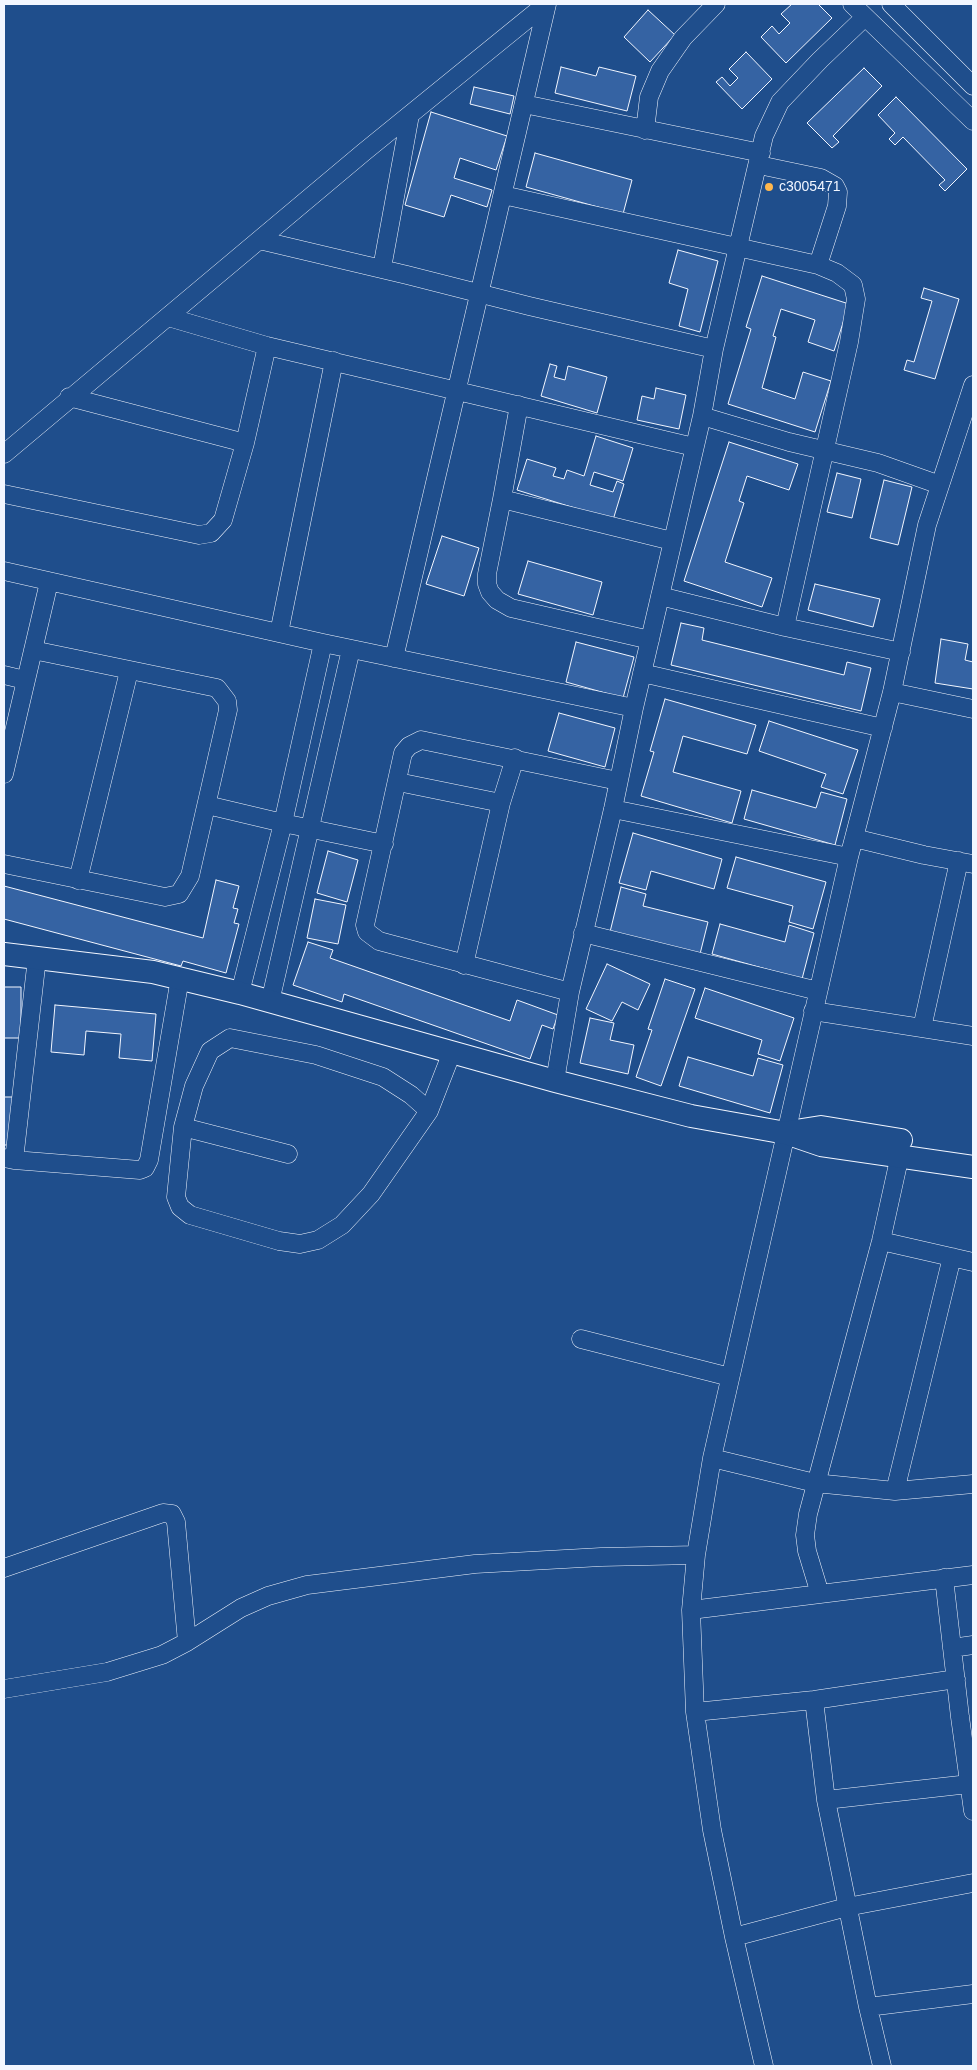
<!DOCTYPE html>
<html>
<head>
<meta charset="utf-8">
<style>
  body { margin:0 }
  #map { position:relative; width:977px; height:2070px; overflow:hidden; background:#1f4e8c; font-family:Arial,sans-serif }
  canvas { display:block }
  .frame { position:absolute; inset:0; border:5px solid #f2f6ff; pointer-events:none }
</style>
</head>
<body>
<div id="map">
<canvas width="977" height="2070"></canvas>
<div class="frame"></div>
</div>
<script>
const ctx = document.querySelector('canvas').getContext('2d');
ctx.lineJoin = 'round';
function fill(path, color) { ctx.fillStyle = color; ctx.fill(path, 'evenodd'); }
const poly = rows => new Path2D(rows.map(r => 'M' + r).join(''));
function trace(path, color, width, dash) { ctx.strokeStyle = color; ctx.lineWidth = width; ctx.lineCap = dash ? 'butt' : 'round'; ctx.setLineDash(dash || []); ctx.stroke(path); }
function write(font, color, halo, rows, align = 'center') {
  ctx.font = font + ' Arial,sans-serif'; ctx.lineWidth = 4; ctx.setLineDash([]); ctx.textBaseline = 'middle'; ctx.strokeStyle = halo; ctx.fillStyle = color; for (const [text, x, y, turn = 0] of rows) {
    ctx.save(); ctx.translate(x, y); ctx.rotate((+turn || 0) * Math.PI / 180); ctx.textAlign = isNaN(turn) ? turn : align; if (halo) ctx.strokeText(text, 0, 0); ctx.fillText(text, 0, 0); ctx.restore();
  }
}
const building = poly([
  [792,4,818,4,832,18,786,63,761,37,772,26,779,34,790,23,781,14,792,4],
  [648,10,675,35,650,62,624,37,648,10],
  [746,52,772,79,742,109,716,82,722,77,730,86,738,78,729,69,746,52],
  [561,67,596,76,599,67,636,76,627,111,555,93,561,67],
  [864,68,882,86,833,136,839,142,832,148,807,123,864,68],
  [474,87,514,96,510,114,470,104,474,87],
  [896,97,967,169,945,191,939,185,945,180,903,137,895,145,889,139,895,133,878,115,896,97],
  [431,112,507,136,496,170,460,158,454,178,492,190,487,207,451,195,444,217,405,205,431,112],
  [535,153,632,180,623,214,526,187,535,153],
  [678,250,718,261,700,332,679,326,688,289,669,283,678,250],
  [762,276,849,304,834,351,808,342,815,320,781,309,773,336,776,337,762,388,795,399,803,372,831,381,815,432,728,404,751,329,746,327,762,276],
  [924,288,959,299,935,379,904,370,907,360,914,362,932,301,921,298,924,288],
  [550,364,557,366,554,377,565,380,568,366,607,377,597,413,541,396,550,364],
  [656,388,686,395,679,429,637,420,642,396,654,399,656,388],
  [596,436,633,448,623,481,594,472,590,485,613,492,617,481,624,484,613,520,517,490,527,459,556,468,553,476,564,479,567,470,584,476,596,436],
  [729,442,798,464,789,490,747,476,739,501,744,503,725,562,772,578,762,607,684,581,729,442],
  [837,473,861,479,852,518,827,512,837,473],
  [884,480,912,487,898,545,870,538,884,480],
  [442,536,479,548,464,596,426,584,442,536],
  [528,561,602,582,593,615,518,594,528,561],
  [815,584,880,599,873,627,808,610,815,584],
  [681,623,704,628,702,640,844,675,847,662,871,668,861,711,671,665,681,623],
  [941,639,968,644,965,660,973,662,973,689,935,683,941,639],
  [576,642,634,657,623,698,566,682,576,642],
  [665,699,756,725,747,754,683,736,673,772,741,791,732,823,641,796,654,752,650,751,665,699],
  [559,713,615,728,605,767,548,751,559,713],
  [769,721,858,750,843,794,821,787,826,774,759,751,769,721],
  [752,790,816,808,821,792,847,799,835,845,744,819,752,790],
  [633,833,722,859,714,889,651,871,646,890,619,883,633,833],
  [328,851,358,860,347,902,317,893,328,851],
  [736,857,826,882,813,929,789,922,793,906,727,888,736,857],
  [216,880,239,886,233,908,238,909,234,923,239,924,226,973,183,961,181,966,4,919,4,886,203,938,216,880],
  [621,887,646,894,643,906,708,922,700,954,610,932,621,887],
  [315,899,346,905,338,944,307,938,315,899],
  [720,924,785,942,789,925,814,933,802,979,712,954,720,924],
  [308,942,333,950,330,958,510,1021,517,1000,558,1015,553,1029,542,1025,530,1059,344,994,342,1002,293,985,308,942],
  [607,964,650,984,638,1010,622,1002,612,1021,586,1009,607,964],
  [665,979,695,989,661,1086,636,1077,652,1030,648,1029,665,979],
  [4,987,21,987,21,1038,4,1038,4,987],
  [705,988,794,1018,780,1061,758,1054,762,1040,695,1018,705,988],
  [55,1005,156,1014,152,1061,119,1058,121,1034,86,1031,84,1055,51,1052,55,1005],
  [590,1018,614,1023,610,1040,634,1045,628,1074,580,1063,590,1018],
  [688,1057,753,1076,758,1058,783,1065,770,1113,679,1086,688,1057],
  [4,1097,13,1097,9,1145,4,1145,4,1097]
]);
const minor = poly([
  [852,4,973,121],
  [891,4,973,86],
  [524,104,761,153],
  [645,130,649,97,660,71,683,38,716,4],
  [759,165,821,178,835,186,838,192,837,206,818,265],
  [503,195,818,265,837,273,853,285,856,299,849,342,785,627],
  [259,240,407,275,529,306,714,349],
  [382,268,410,115],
  [168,317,267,346,694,447],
  [69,397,245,443],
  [519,405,502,499,487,574,487,584,490,592,497,600,511,608,650,640],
  [702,416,789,442,878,463,940,485],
  [4,454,364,152,546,4],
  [4,494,199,535,211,533,223,520,245,443,267,346],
  [502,499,672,541],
  [4,571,323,643,634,708],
  [660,596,785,627,901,652],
  [279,633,334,361],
  [394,658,547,4],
  [642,673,883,728],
  [4,675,25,680],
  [892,692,973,709],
  [4,774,49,582],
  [398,782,501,803],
  [207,805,283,823,384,844],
  [613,809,849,857],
  [854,838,924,855,973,864],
  [4,864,165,897,179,894,190,876,228,710,227,701,217,688,33,650],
  [78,880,129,671],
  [583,933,818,991],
  [464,965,501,803,515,758],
  [570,992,379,941,367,932,365,925,403,753,409,746,421,740,618,781],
  [240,993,283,823,323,643],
  [270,1002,351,649],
  [813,1011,973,1036],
  [922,1028,959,861],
  [555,1081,570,992,613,809,634,708,702,416,714,349,764,136,780,102,820,60,865,17],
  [429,1111,411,1095,383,1077,316,1055,230,1038,210,1051,194,1086,183,1127,176,1197,180,1207,190,1215,279,1241,300,1244,318,1240,342,1225,371,1194,429,1111,452,1052],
  [183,1127,288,1154],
  [4,1158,14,1160,37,958],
  [14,1160,140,1170,145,1168,149,1160,180,978],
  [881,1241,973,1262],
  [581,1339,730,1377],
  [712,1458,815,1483,895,1491,973,1484],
  [895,1491,952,1257],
  [4,1568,163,1513,172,1514,176,1522,187,1642],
  [944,1578,960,1717,973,1811],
  [820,1594,807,1551,805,1535,808,1514,881,1241,900,1155],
  [691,1610,973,1575],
  [952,1648,973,1645],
  [4,1689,107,1672,162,1655,187,1642,241,1608,268,1596,307,1585,475,1564,601,1557,696,1555],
  [814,1700,826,1800,868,2007,882,2066],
  [695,1712,814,1700,956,1679],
  [826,1800,969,1784],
  [734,1937,847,1907,973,1883],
  [868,2007,973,1994],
  [764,2066,734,1937,712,1830,695,1712,691,1610,696,1555,712,1458,849,857,892,692,927,525,973,385]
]);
const major = poly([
  [4,954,153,972,240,993,555,1081,691,1116,786,1133,821,1145,973,1167],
  [789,1132,821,1127,901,1140]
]);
const markers = [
  [769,187,5,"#ffb74d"]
];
const poiNames = [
  ["c3005471",779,187]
];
fill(building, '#3563a3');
trace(building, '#f2f6ff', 1);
trace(minor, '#f2f6ff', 19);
trace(major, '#f2f6ff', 24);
trace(minor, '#1f4e8c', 18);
trace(major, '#1f4e8c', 22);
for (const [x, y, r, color] of markers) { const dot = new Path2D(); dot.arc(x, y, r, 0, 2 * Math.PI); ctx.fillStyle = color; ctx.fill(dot); trace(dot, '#1f4e8c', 2); }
write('14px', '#f2f6ff', '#1f4e8c', poiNames, 'left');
</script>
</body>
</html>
